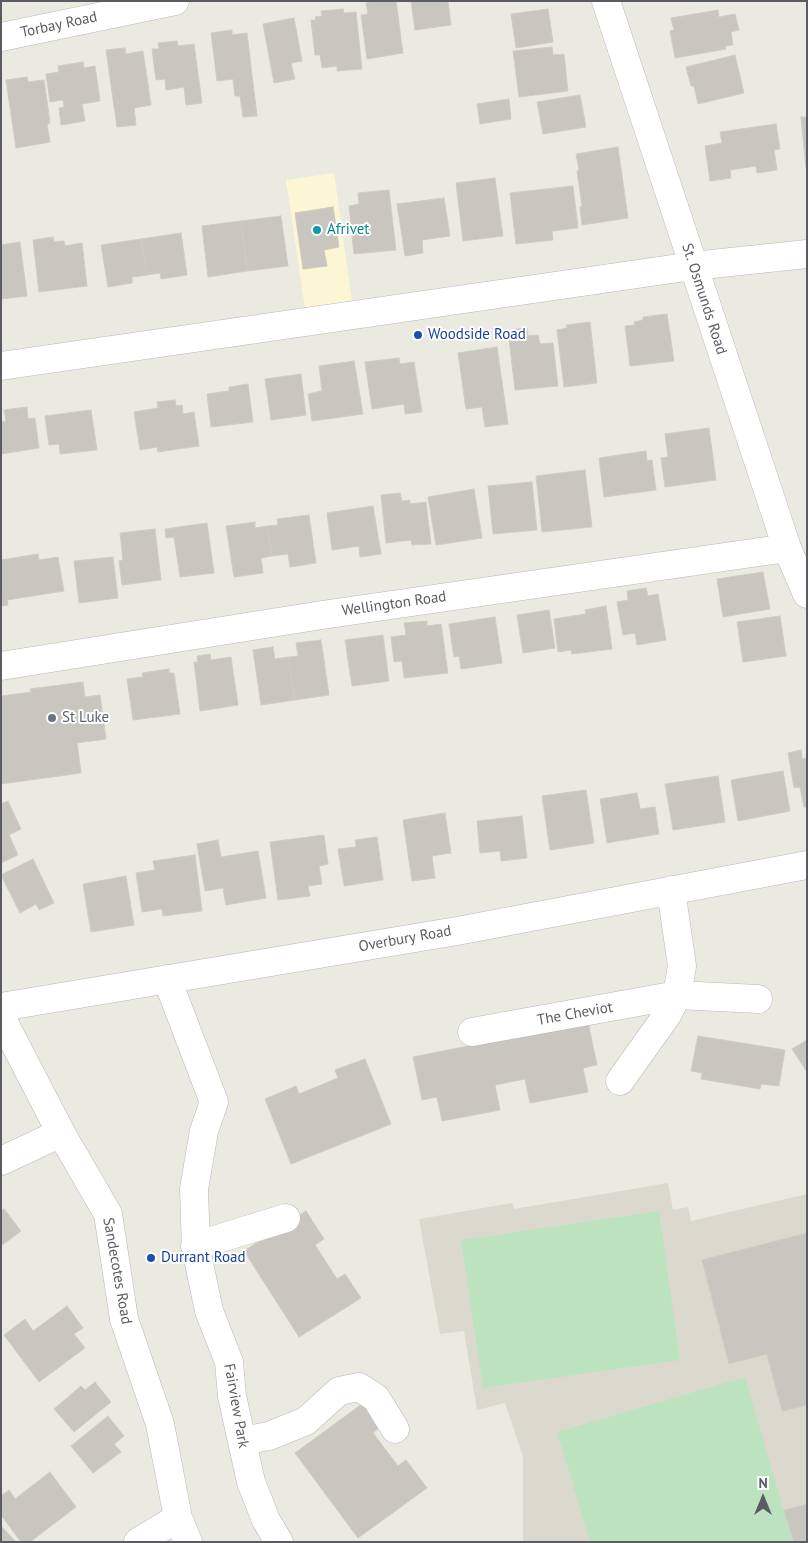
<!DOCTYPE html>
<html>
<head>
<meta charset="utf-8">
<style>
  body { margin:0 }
  #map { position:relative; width:808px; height:1543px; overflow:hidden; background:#ebeae0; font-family:"PT Sans",sans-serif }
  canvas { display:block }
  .frame { position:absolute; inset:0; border:2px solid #595c61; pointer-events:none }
  .north { position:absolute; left:738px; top:1473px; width:50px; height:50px; -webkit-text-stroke:4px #fff; paint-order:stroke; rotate:0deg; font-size:14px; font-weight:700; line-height:20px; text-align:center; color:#595c61 }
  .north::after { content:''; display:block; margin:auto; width:18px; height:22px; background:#595c61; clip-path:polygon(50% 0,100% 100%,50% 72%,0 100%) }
</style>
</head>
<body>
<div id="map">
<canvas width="808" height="1543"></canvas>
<div class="frame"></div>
<div class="north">N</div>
</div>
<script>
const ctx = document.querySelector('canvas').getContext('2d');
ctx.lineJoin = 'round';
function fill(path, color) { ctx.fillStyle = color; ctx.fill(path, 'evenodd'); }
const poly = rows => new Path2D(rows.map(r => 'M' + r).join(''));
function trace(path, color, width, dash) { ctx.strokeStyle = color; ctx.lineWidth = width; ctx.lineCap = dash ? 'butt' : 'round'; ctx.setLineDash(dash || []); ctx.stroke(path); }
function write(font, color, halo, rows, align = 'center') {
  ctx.font = font + ' "PT Sans",sans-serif'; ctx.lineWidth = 4; ctx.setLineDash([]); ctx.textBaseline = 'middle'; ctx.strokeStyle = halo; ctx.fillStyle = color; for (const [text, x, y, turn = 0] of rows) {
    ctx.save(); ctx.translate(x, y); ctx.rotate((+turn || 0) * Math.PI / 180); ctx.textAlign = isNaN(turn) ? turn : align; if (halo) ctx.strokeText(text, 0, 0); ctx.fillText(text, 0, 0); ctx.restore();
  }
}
const commercial = poly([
  [334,173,354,315,307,322,286,180]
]);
const education = poly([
  [668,1183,673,1210,688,1207,691,1221,807,1194,807,1542,523,1542,523,1457,505,1403,477,1410,464,1331,440,1334,419,1219,512,1203,514,1209]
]);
const green = poly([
  [659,1211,680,1360,483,1388,461,1240],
  [745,1377,793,1542,590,1542,557,1432]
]);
const building = poly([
  [381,1,396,1,403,53,367,59,361,15,368,14,366,3,381,1],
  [411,1,448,1,451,25,415,30,411,1],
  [343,9,344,13,356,12,362,69,337,71,337,66,322,68,320,55,315,55,311,20,316,20,315,17,322,16,321,11,343,9],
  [548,9,553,42,516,48,511,14,548,9],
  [718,10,719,17,735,14,739,30,731,32,733,45,725,46,726,49,675,58,670,31,674,30,671,18,718,10],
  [294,18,302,61,291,63,295,79,274,83,263,24,294,18],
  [232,30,232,35,247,33,257,116,243,117,240,96,235,96,233,79,217,81,211,33,232,30],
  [177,41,178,46,194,44,202,103,186,105,184,87,166,90,165,79,156,80,152,49,159,49,158,43,177,41],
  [552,47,553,55,564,54,568,91,519,97,513,51,552,47],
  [125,48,126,54,143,51,151,105,134,108,136,125,117,127,106,50,125,48],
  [735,55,744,93,698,104,694,86,691,86,686,67,735,55],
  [83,62,84,68,95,66,100,101,82,104,85,121,61,125,59,108,64,107,63,100,50,102,46,74,59,72,58,66,83,62],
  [27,77,28,82,44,80,50,123,47,124,50,142,16,148,6,80,27,77],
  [580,95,586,127,543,134,537,102,580,95],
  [509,99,511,119,480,124,477,104,509,99],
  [801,117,807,117,807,168,806,168,801,117],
  [776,124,780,149,774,150,777,170,757,173,756,166,730,170,731,178,710,181,705,146,722,143,720,132,776,124],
  [618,147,628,218,582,225,580,207,582,206,577,171,579,170,576,154,618,147],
  [495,178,503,236,463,241,456,183,495,178],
  [573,186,578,228,552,231,553,240,516,244,510,193,573,186],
  [389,190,396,250,354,254,349,206,359,204,358,193,389,190],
  [444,198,450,236,422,240,423,253,405,256,397,204,444,198],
  [333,207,339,247,324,250,327,266,303,269,295,213,333,207],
  [281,216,288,266,247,271,241,221,281,216],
  [241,221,247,271,208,277,202,226,241,221],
  [181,233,187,275,161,279,160,273,147,275,141,239,181,233],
  [53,237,54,242,64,241,65,246,82,243,87,286,39,292,33,240,53,237],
  [141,239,147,275,132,277,132,283,108,287,101,245,141,239],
  [20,242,27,296,1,299,1,245,20,242],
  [667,314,674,361,630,366,625,326,635,325,634,322,643,320,643,317,667,314],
  [590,322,597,383,564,387,557,330,567,328,566,325,590,322],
  [527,328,528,336,538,335,540,344,553,343,558,386,515,390,508,330,527,328],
  [497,347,508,424,485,427,482,407,466,409,458,353,497,347],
  [399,358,400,364,414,362,422,412,405,414,404,404,372,409,365,362,399,358],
  [354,361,363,414,312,421,308,394,322,391,319,366,354,361],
  [301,374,306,415,271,420,265,379,301,374],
  [248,384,253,422,211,427,207,394,229,391,229,387,248,384],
  [175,400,176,406,182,405,183,414,194,412,199,446,158,452,157,447,140,450,134,412,158,408,157,402,175,400],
  [27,407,28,419,35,418,39,448,1,454,1,422,6,421,4,410,27,407],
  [91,410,97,450,60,454,59,444,49,445,45,416,91,410],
  [709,428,716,480,665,487,661,458,668,457,665,434,709,428],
  [646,451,647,461,652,460,656,490,604,497,599,458,646,451],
  [585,470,592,527,542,532,536,476,585,470],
  [532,482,537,530,493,534,488,486,532,482],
  [474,489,482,538,436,545,428,497,474,489],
  [400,493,402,501,410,500,410,504,426,502,431,544,412,545,411,540,386,543,381,495,400,493],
  [373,506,381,554,360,557,359,546,332,550,327,513,373,506],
  [309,515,316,563,290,567,288,554,272,556,267,526,278,525,277,519,309,515],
  [255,522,255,528,267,526,272,556,261,558,263,573,234,577,226,526,255,522],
  [207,523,214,573,180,577,174,537,166,538,165,529,207,523],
  [155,529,161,580,122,585,119,561,123,560,120,533,155,529],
  [38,554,39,560,58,557,64,591,7,600,8,605,1,606,1,560,38,554],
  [113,557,118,598,79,603,74,561,113,557],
  [763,572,770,609,723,617,717,579,763,572],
  [646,588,648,596,658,594,666,640,637,645,635,633,623,635,617,602,628,600,627,591,646,588],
  [606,606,612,649,572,654,571,650,558,652,554,619,586,614,585,610,606,606],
  [549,610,555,648,523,653,517,615,549,610],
  [780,616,786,656,743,662,737,622,780,616],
  [495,617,502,663,461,669,459,656,454,657,449,624,495,617],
  [427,621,427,626,441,624,448,673,404,678,402,661,394,662,391,637,406,635,404,623,427,621],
  [383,635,389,681,352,686,345,640,383,635],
  [321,640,329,695,295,700,288,657,298,656,296,643,321,640],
  [273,647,275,659,288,657,295,700,261,705,253,650,273,647],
  [210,654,211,660,231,657,238,705,200,711,194,662,198,662,197,656,210,654],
  [169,669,169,673,174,673,180,714,133,720,127,679,143,677,142,673,169,669],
  [83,682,85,697,100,695,106,739,77,743,81,773,1,784,1,696,31,692,30,689,83,682],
  [801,750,802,759,807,758,807,807,804,807,800,787,794,788,788,753,801,750],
  [783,771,790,811,738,821,731,780,783,771],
  [718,776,725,822,673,830,665,784,718,776],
  [586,790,594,843,550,850,542,796,586,790],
  [637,793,640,809,655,807,659,834,607,843,600,799,637,793],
  [8,801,21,829,9,835,18,855,1,863,1,804,8,801],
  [445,813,451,853,432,856,435,878,412,881,403,820,445,813],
  [522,816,527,858,501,861,500,851,480,853,477,821,522,816],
  [324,835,328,864,319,866,322,884,308,886,310,896,278,900,270,842,324,835],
  [377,837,383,880,344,886,338,849,356,847,355,840,377,837],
  [218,840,221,857,258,851,266,898,226,905,223,888,205,891,197,844,218,840],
  [195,855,202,911,163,916,162,909,142,912,136,873,155,870,153,861,195,855],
  [33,859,54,903,39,910,36,904,20,913,1,875,33,859],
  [126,876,134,925,91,932,83,884,126,876],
  [588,1022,597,1065,583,1068,588,1092,530,1103,525,1079,495,1085,500,1110,442,1121,437,1097,422,1100,413,1057,588,1022],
  [698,1036,785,1050,779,1086,761,1084,760,1089,701,1079,702,1073,691,1071,698,1036],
  [807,1040,807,1072,792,1049,807,1040],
  [365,1059,391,1124,291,1164,265,1099,296,1086,299,1094,338,1078,335,1070,365,1059],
  [4,1209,21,1231,1,1246,1,1211,4,1209],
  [306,1211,324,1239,315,1245,337,1279,345,1274,361,1298,299,1337,244,1251,306,1211],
  [807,1233,807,1405,782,1411,767,1354,729,1364,702,1260,807,1233],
  [67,1306,83,1328,74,1334,85,1348,39,1382,4,1335,25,1319,33,1331,67,1306],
  [95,1382,111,1402,74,1432,54,1409,81,1386,85,1390,95,1382],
  [362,1404,380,1427,373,1433,398,1466,406,1460,427,1488,358,1538,295,1453,362,1404],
  [108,1416,124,1436,114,1444,121,1452,93,1473,71,1446,108,1416],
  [50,1472,76,1507,30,1542,21,1542,1,1515,1,1496,9,1490,15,1499,50,1472],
  [807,1504,807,1542,794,1542,784,1510,807,1504],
  [1,1526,16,1542,1,1542,1,1526]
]);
const minor = poly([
  [606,1,787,548,807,594],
  [1,37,175,1],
  [1,366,693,266,807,254],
  [1,666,322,615,787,548],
  [167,979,214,1102,204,1131,194,1189,196,1249,209,1311,229,1362,232,1396,251,1482,266,1520,279,1542],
  [1,1007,457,931,807,865],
  [1,1017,61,1133,108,1214,124,1319,160,1424,178,1518,188,1542],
  [472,1032,677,995,758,999],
  [620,1081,667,1015,677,995,682,966,671,890],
  [1,1161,61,1133],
  [195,1246,286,1218],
  [242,1441,269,1436,306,1421,339,1391,359,1387,376,1398,395,1429],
  [138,1542,178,1518]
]);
const markers = [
  [317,230,5,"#0f9aa8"],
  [418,335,5,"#1a4fb4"],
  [52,718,5,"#6b7280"],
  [151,1258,5,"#1a4fb4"]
];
const streetNames = [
  ["Torbay Road",59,25,-12],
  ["St. Osmunds Road",704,299,72],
  ["Wellington Road",394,604,-8],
  ["Overbury Road",405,939,-10],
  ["The Cheviot",575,1014,-10],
  ["Sandecotes Road",117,1271,80],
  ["Fairview Park",236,1406,80]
];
const cultureNames = [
  ["Afrivet",327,230]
];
const transitNames = [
  ["Woodside Road",428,335],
  ["Durrant Road",161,1258]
];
const worshipNames = [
  ["St Luke",62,718]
];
fill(commercial, '#fcf6d4');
fill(education, '#dbd9ce');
fill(green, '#bde2c0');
fill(building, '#c8c6bf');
trace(building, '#d0ccbf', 1);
trace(minor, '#b6b8bc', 29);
trace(minor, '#fff', 28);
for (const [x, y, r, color] of markers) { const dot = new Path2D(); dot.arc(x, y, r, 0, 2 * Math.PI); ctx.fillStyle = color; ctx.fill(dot); trace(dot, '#fff', 2); }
write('15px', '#595c61', '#fff', streetNames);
write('15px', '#0d838f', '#fff', cultureNames, 'left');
write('15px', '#164399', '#fff', transitNames, 'left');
write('15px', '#5b616d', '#fff', worshipNames, 'left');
</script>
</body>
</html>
